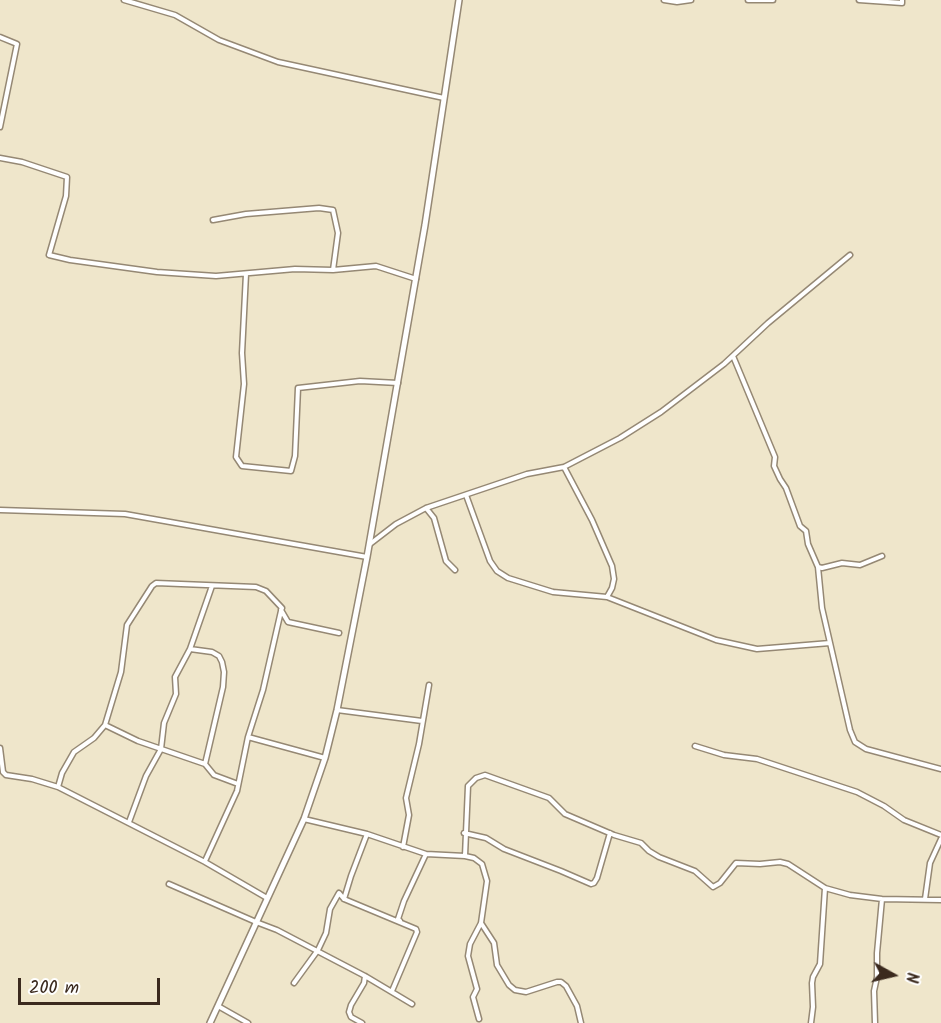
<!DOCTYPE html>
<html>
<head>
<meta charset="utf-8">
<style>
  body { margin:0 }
  #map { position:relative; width:941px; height:1023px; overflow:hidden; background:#efe6cb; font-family:Kalam,sans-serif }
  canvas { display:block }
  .north { position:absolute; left:863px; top:945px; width:60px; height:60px; -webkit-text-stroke:4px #fff; paint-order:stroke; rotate:98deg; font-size:16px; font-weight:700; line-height:24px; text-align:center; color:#3b2a1e }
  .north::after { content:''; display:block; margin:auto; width:21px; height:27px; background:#3b2a1e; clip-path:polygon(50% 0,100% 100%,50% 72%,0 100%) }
  .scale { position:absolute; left:18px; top:978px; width:142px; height:27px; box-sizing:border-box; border:3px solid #3b2a1e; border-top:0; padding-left:8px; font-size:18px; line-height:21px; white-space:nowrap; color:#3b2a1e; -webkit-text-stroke:4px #fff; paint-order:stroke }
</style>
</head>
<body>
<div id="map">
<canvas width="941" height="1023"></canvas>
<div class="north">N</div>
<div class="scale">200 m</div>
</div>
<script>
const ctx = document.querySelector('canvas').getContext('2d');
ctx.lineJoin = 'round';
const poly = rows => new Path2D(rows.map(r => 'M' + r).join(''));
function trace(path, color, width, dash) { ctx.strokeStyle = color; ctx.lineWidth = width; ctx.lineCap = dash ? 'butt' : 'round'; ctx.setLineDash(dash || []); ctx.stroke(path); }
const street = poly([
  [124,0,175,15,219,40,278,62,444,98],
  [664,0,677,2,691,0],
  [748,0,773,0],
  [859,0,902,3,902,0],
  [0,37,17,44,0,127],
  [0,158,22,162,67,177,66,196,49,255,70,260,157,272,216,276,295,269,333,270,376,266,416,279],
  [213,220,246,214,319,208,333,210,338,233,333,270],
  [246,274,242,353,244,384,236,457,242,466,291,471,295,456,298,388,360,381,398,383],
  [733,356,775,457,774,466,780,479,786,488,800,526,806,531,808,544,818,567,822,568,842,563,860,565,882,556],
  [564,467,592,520,612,566,614,579,612,588,607,597],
  [466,495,490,561,497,571,508,578,553,592,607,597,716,640,757,649,830,643],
  [426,508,434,518,446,561,455,570],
  [0,510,125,514,367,557],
  [370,544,396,524,426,508,527,474,564,467,620,438,661,412,724,364,768,323,850,255],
  [818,567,822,608,850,730,855,742,866,749,941,769],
  [190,649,212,652,219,656,222,662,224,672,223,687,205,764,214,775,238,784],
  [337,710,422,721],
  [105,725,138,741,205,764],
  [248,737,325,758],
  [695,746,724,755,757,759,857,792,884,806,904,820,941,835],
  [0,748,3,772,6,775,32,779,58,787,205,862,267,898],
  [58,787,62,773,74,752,94,738,105,725,121,672,127,625,152,586,156,583,256,587,266,591,282,608,281,610,288,622,339,633],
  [304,819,367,834,426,854,465,856,474,858,482,864,487,881,481,923,470,944,468,956,477,989,473,997,479,1019],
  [129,822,146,776,161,749,164,723,176,694,175,677,190,649,212,586],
  [464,833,486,838,504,849,561,871,591,884,594,883,597,878,610,833],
  [403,847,409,815,406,798,419,744,429,685],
  [465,856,468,786,476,778,485,775,549,798,565,814,614,835,641,843,649,851,659,857,695,871,713,887,720,883,736,863,760,864,780,862,788,864,825,888,850,895,882,899,941,900],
  [205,861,237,791,248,737,263,690,281,611],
  [169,884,256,922,277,930,365,976,412,1004],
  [344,899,416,929,417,932,392,991],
  [925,899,930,863,941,839],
  [400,921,398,919,404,901,426,854],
  [481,923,494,943,497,965,509,985,515,990,526,992,557,982,561,982,566,986,577,1006,581,1023],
  [294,983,318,950,326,933,330,909,339,893,344,899,351,876,367,834],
  [218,1006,248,1023],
  [362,1023,351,1017,349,1012,351,1005,364,983,365,976],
  [811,1023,813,1007,812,983,813,977,820,964,825,888],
  [875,1023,874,991,877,977,877,953,882,899]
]);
const secondary = poly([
  [210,1023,304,819,325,758,337,710,367,557,425,225,459,0]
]);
trace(street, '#958874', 7);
trace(secondary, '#958874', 8);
trace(street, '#fff', 4);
trace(secondary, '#fff', 5);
</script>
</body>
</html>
